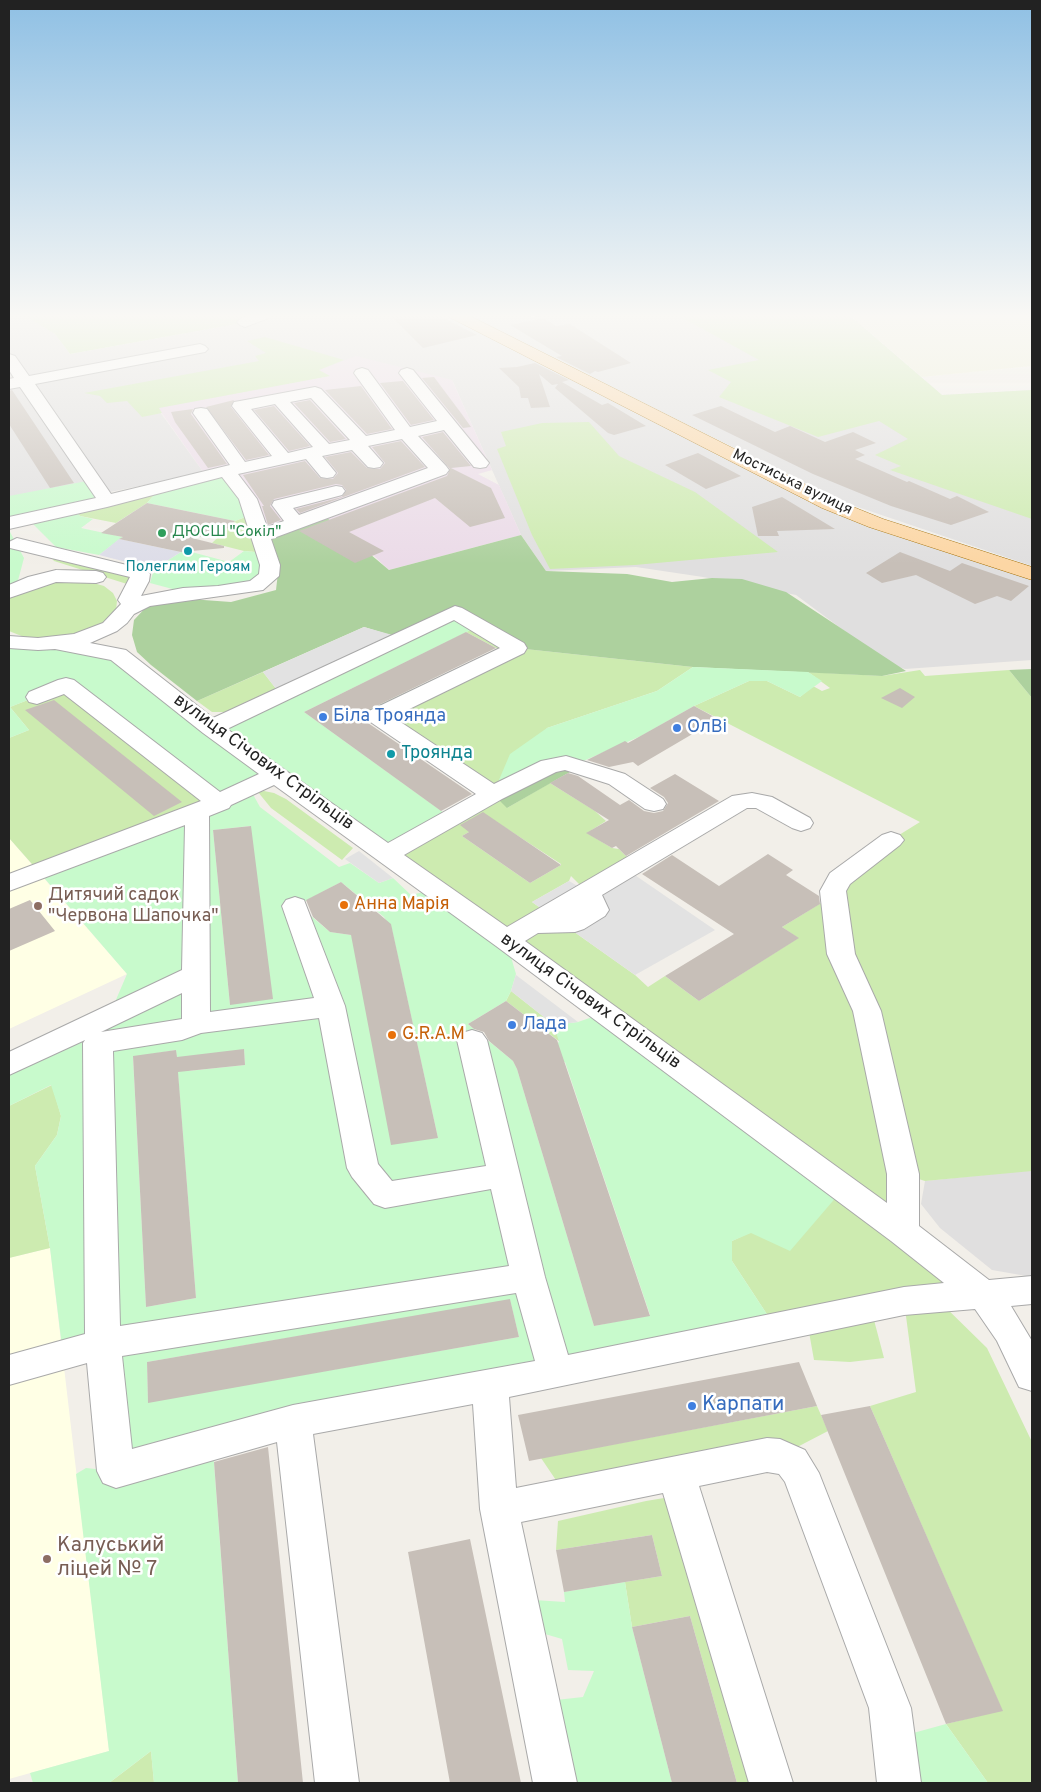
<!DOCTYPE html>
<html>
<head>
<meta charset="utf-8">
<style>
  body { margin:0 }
  #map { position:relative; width:1041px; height:1792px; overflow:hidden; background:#f2efe9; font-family:Overpass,sans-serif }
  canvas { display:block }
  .frame { position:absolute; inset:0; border:10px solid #222; pointer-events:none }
</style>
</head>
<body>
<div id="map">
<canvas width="1041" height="1792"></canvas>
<div class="frame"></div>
</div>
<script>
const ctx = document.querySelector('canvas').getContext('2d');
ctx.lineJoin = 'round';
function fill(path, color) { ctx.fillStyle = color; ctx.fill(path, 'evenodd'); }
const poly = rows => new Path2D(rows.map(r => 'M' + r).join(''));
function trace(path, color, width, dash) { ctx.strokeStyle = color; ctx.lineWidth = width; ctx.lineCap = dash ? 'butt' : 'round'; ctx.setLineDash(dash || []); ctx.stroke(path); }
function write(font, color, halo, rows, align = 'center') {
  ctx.font = font + ' Overpass,sans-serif'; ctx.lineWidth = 5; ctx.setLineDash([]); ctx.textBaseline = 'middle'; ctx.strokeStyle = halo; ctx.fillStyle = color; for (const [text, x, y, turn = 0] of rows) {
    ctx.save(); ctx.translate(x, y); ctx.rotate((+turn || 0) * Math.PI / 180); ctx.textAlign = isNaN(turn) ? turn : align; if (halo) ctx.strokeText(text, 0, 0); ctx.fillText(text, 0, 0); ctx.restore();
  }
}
const residential = poly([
  [9,314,26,315,55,334,70,354,242,323,266,314,446,314,874,529,1032,580,1032,660,905,669,889,664,796,595,703,577,636,567,546,571,521,535,452,380,330,376,158,409,204,473,11,512,9,508],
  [465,314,526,314,531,317,576,314,848,314,942,395,1032,390,1032,566,843,502],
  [1032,1170,1032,1277,992,1270,940,1228,921,1204,925,1181]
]);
const industrial = poly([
  [356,356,452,380,492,470,478,474,499,485,521,535,389,570,373,555,269,538,204,473,158,408,329,376,319,370]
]);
const education = poly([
  [9,838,127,974,9,1029],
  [50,1248,109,1751,9,1779,9,1258]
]);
const farmland = poly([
  [848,314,1032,314,1032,366,922,377]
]);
const grass = poly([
  [22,314,266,314,242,323,70,354,55,334],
  [670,314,848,314,942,395,1032,390,1032,519,890,470,901,466,875,455,908,439,879,421,818,437,719,397,731,382,708,370,759,360,692,323],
  [265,337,344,360,319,370,330,376,159,408,162,413,142,417,127,401,107,403,100,396,84,393,259,361,255,356,266,353,247,341],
  [589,422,619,456,695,492,778,552,635,565,550,569,532,535,497,449,506,446,501,432,542,423],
  [162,486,147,503,116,523,80,516,72,509],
  [253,514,266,553,244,551,212,543,235,521],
  [51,557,134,575,127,584,54,561],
  [55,581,90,582,104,586,113,593,117,601,116,610,108,619,96,628,80,634,42,639,24,637,9,631,9,598,21,591],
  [479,626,516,648,693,667,657,691,547,728,507,808,550,783,595,811,606,821,587,833,612,848,619,849,634,864,587,892,571,876,569,881,532,902,635,975,648,987,665,976,699,1001,798,938,782,927,826,900,891,840,920,822,694,706,749,681,767,681,800,697,813,686,822,691,830,688,808,672,882,676,920,670,925,676,1009,670,1032,698,1032,1171,925,1181,903,1174,903,1232,985,1296,937,1299,987,1348,1032,1442,1032,1783,988,1783,946,1724,1002,1710,870,1406,916,1392,904,1301,776,1328,732,1261,732,1241,843,1189,387,854,477,794,362,713,498,649,466,632],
  [492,819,561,864,561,865,530,883,462,836],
  [263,672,277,690,228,712,212,712,197,701],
  [66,685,220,803,39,872,9,838,9,738,29,730,10,707],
  [264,791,274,793,286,799,353,848,342,860,271,808,258,792],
  [511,991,554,1025,560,1042,506,1001],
  [52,1085,61,1116,57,1135,35,1166,50,1248,9,1258,9,1106],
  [874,1320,884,1358,850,1362,814,1360,809,1332],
  [817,1406,828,1431,780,1456,566,1495,541,1458],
  [682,1495,771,1783,737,1783,690,1616,632,1627,625,1582,662,1576,652,1535,556,1550,558,1521,646,1501],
  [151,1751,154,1783,109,1783]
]);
const forest = poly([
  [326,517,389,570,521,535,546,571,627,574,672,582,712,578,742,579,786,592,906,671,882,676,693,667,516,648,455,612,400,638,364,627,197,701,151,665,137,652,132,635,134,620,150,603,176,598,231,602,276,590,279,564,269,538],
  [1032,669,1032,698,1009,670],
  [574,765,570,772,507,808,493,794]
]);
const park = poly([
  [227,471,253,514,235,521,147,503,162,486],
  [92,480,107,501,73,509,80,516,93,519,81,528,123,537,99,555,56,547,28,519,9,523,9,496],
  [9,530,24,558,16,588,9,592],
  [188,551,229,562,244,551,266,553,265,581,180,591,150,583,154,569,181,552],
  [455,612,479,626,304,712,451,818,387,854,277,775,250,789,260,807,339,867,350,863,379,883,393,878,411,895,436,889,506,940,516,974,511,991,506,1001,468,1024,513,1061,517,1069,594,1326,650,1315,565,1062,542,1066,538,1056,559,1042,554,1025,578,1022,604,1013,844,1188,790,1251,751,1233,732,1241,732,1261,776,1328,213,1450,238,1783,154,1783,151,1751,109,1783,33,1783,30,1773,109,1751,76,1474,86,1468,115,1471,103,1344,63,1355,50,1248,35,1166,57,1135,61,1116,51,1085,9,1106,9,1064,109,1016,127,974,39,872,219,803,66,685,10,707,29,730,9,738,9,642,19,641,118,655,213,727],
  [250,826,251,826,230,1005,213,830],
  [341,882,384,917,392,930,438,1138,351,935,330,932,298,905],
  [244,1049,245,1065,188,1071],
  [176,1050,196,1298,146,1307,133,1057],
  [510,1300,519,1337,148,1402,147,1362],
  [693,667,808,672,822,681,800,697,767,681,749,681,694,706,641,736,574,765,493,794,510,754,547,728,657,691],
  [625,1582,632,1627,672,1783,555,1783,538,1702,583,1697,594,1671,568,1670,562,1639,545,1634,534,1600,565,1602,564,1592],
  [946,1724,988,1783,899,1783,895,1738]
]);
const parking = poly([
  [364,627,396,636,277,690,263,672],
  [359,851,393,878,379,883,345,859],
  [626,869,715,930,635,975,532,902,569,881,588,892],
  [516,974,516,975,578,1022,554,1025,511,991]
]);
const plaza = poly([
  [119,539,181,552,154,569,99,555]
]);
const building = poly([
  [389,314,436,314,477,335,423,348],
  [544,318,556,326,570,324,631,363,598,372,595,371,590,374,556,357,562,356,510,325],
  [535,363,569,380,562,382,602,405,608,403,646,426,614,435,608,433,555,388,558,384,552,385,539,374,550,407,531,408,528,398,521,398,519,387,499,368,517,367],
  [434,377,461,413,471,427,463,428,422,378],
  [402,381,403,381,434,420,411,425,380,383],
  [361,386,392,429,367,434,325,390],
  [12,390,74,483,50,488,9,424,9,391],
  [234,400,231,407,269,455,246,460,206,407],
  [310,400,346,439,330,442,294,403],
  [274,406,310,446,289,451,254,410],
  [721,406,775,432,790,426,825,442,853,432,876,443,855,450,865,455,855,459,907,482,909,481,950,499,957,496,989,512,951,525,891,506,813,474,692,415],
  [193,409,191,414,227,464,208,468,175,422,171,412],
  [443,432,471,466,451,468,491,488,505,518,470,527,435,498,349,532,384,551,355,563,299,531,447,476,450,469,422,437],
  [401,441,425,467,300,513,296,509,342,497,346,490,342,485,336,484,274,499,270,506,281,520,268,525,262,506,264,506,243,475,305,461,320,478,333,479,338,473,325,457,351,452,367,468,380,469,385,463,372,447],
  [698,453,741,476,706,489,665,465],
  [782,497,835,529,777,531,779,536,758,536,752,507],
  [147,503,235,521,223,533,192,538,224,546,224,548,181,552,119,539,123,537,101,533],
  [900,552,950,571,962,563,1029,586,1011,601,997,596,975,604,916,575,882,583,866,573],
  [466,632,496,648,362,713,368,723,472,794,441,811,304,712],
  [900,688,915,697,902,708,881,698],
  [54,700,182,802,154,816,25,710],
  [694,706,718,719,638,766,633,762,609,767,587,760,625,741,628,743],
  [568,773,578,776,620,805,629,800,644,811,654,813,663,811,668,803,664,797,650,788,675,774,719,801,626,856,616,846,612,848,586,833,609,820,550,783],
  [483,812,561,865,530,883,462,836,469,832,460,825],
  [251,826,273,999,230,1005,213,830],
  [768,854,793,870,786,875,819,896,820,904,782,927,799,938,699,1001,665,976,734,934,642,874,672,855,719,886],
  [341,882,391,924,438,1138,391,1145,351,935,330,932,313,917,306,900],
  [30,900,55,931,9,951,9,909],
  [506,1001,557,1040,650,1316,594,1326,517,1069,513,1061,489,1041,484,1032,474,1029,468,1024],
  [244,1049,245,1065,178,1072,196,1298,146,1307,133,1056,176,1050,177,1057],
  [510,1299,519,1337,148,1403,147,1362],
  [799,1362,817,1406,529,1461,518,1415],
  [870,1406,1003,1711,946,1724,821,1415],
  [268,1447,303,1783,238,1783,214,1462],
  [652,1535,662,1576,564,1592,556,1550],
  [470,1539,521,1783,450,1783,408,1552],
  [690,1616,737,1783,672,1783,632,1627]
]);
const minor = poly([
  [253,314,273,314,271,317,245,327,240,325,237,322,240,319,253,314],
  [200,344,205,346,208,349,205,352,35,384,111,494,230,465,193,413,195,409,201,408,207,409,245,462,272,456,232,406,234,402,240,401,315,387,321,389,366,436,395,430,354,373,356,370,362,368,368,370,410,427,437,421,399,373,401,370,407,368,413,370,489,463,486,467,480,468,474,467,444,430,418,436,446,466,449,470,446,474,271,539,280,565,279,576,263,590,150,606,134,614,127,623,117,631,90,643,126,650,213,718,455,606,462,608,524,643,527,648,524,653,393,717,494,784,541,761,566,756,625,774,663,799,666,804,663,809,654,811,645,809,609,784,565,770,556,772,502,799,404,855,507,927,732,796,752,793,772,797,810,818,813,823,810,828,801,831,792,828,756,808,747,808,602,895,609,910,605,916,584,929,575,932,538,933,525,941,887,1203,887,1174,853,1011,827,954,820,891,830,873,882,835,891,832,900,835,904,840,900,845,850,884,846,891,855,954,881,1011,919,1174,919,1226,989,1280,1032,1276,1032,1304,1011,1306,1032,1341,1032,1391,1019,1387,997,1341,975,1309,904,1315,509,1397,516,1488,767,1438,780,1439,805,1450,819,1473,911,1708,921,1783,877,1783,869,1708,785,1482,779,1474,767,1472,699,1486,793,1783,749,1783,663,1493,521,1522,577,1783,533,1783,480,1509,473,1404,313,1434,359,1783,315,1783,277,1442,116,1488,103,1483,97,1471,87,1363,9,1385,9,1355,85,1334,83,1043,85,1040,9,1075,9,1052,182,970,185,825,9,891,9,874,201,801,64,694,37,704,29,702,26,697,29,692,58,680,66,678,74,680,220,792,259,774,203,733,111,660,55,649,38,650,9,648,9,636,38,638,74,634,103,623,121,604,118,600,130,577,10,548,9,542,17,538,147,570,150,574,149,581,141,596,183,588,218,586,250,581,259,574,260,565,239,499,222,477,107,507,9,529,9,517,96,498,20,387,9,389,9,379,14,378,9,370,9,354,15,356,29,376,200,344],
  [311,398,350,440,329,444,290,402,311,398],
  [275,404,313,447,288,453,251,409,275,404],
  [402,439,428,468,299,515,293,508,342,495,345,491,342,487,336,486,274,501,272,505,284,521,267,527,257,499,238,474,306,459,321,477,327,478,333,477,336,473,322,456,352,450,368,467,374,468,380,467,383,463,368,446,402,439],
  [454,620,500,648,369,711,366,716,369,721,476,794,388,843,227,729,454,620],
  [274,785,496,946,891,1241,944,1283,904,1287,568,1355,545,1277,487,1040,482,1033,472,1030,462,1033,457,1040,486,1166,392,1181,378,1164,345,1006,304,900,295,897,286,900,282,906,314,998,210,1012,209,816,229,808,231,805,274,785],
  [182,993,182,1019,101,1032,182,993],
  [319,1018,347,1168,352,1177,374,1204,385,1208,491,1189,509,1266,120,1326,113,1051,182,1040,201,1033,319,1018],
  [516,1293,535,1361,293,1405,132,1449,122,1356,516,1293],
  [56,570,96,571,103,573,106,577,103,581,96,583,56,582,9,598,9,585,28,577,56,570]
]);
const major = poly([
  [447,314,466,314,836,500,883,519,1032,567,1032,580,869,527,822,508,449,317,447,314]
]);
const markers = [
  [162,533,5,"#2e9e5b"],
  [188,551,5,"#0f9aa8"],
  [323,717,5,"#3f7fe0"],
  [677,728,5,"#3f7fe0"],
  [391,754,5,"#0f9aa8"],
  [344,905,5,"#e8710a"],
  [38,906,5,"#8d6e63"],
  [512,1025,5,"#3f7fe0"],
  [392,1035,5,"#e8710a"],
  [692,1406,5,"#3f7fe0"],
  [47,1559,5,"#8d6e63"]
];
const farStreetnames = [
  ["Мостиська вулиця",792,483,26]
];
const farLeisurenames = [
  ["ДЮСШ \"Сокіл\"",172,533]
];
const farCulturenames = [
  ["Полеглим Героям",188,568]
];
const shopNames = [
  ["Біла Троянда",333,717],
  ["ОлВі",687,728],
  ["Лада",522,1025]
];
const cultureNames = [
  ["Троянда",401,754]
];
const streetNames = [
  ["вулиця Січових Стрільців",263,763,36],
  ["вулиця Січових Стрільців",590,1002,36]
];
const educationNames = [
  ["Дитячий садок",48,896],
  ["\"Червона Шапочка\"",48,917]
];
const foodNames = [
  ["Анна Марія",354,905],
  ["G.R.A.M",402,1035]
];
const nearShopnames = [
  ["Карпати",702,1406]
];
const nearEducationnames = [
  ["Калуський",57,1547],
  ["ліцей № 7",57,1571]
];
fill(residential, '#e0dfdf');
fill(industrial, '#ebdbe8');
fill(education, '#ffffe5');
fill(farmland, '#eef0d5');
fill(grass, '#cdebb0');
fill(forest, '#add19e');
fill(park, '#c8facc');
fill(parking, '#e2e2e2');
fill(plaza, '#dddde8');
fill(building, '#c7bfb8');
trace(minor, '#a9a9a9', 2);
trace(major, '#a06b00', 1);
fill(minor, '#fff');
fill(major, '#fcd6a4');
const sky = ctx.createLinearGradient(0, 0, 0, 564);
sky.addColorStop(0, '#8fc0e4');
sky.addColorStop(0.56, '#f9f8f5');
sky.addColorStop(1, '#f9f8f500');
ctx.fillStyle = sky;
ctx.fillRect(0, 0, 1041, 564);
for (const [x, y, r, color] of markers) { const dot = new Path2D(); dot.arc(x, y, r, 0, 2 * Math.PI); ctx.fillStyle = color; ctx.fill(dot); trace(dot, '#fff', 2); }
write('15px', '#222', '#fff', farStreetnames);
write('15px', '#27864d', '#fff', farLeisurenames, 'left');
write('15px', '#0d838f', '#fff', farCulturenames);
write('18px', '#366cbe', '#fff', shopNames, 'left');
write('18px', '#0d838f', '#fff', cultureNames, 'left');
write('18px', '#222', '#fff', streetNames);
write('18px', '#785e54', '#fff', educationNames, 'left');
write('18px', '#c56008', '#fff', foodNames, 'left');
write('21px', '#366cbe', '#fff', nearShopnames, 'left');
write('21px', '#785e54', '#fff', nearEducationnames, 'left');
</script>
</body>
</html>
